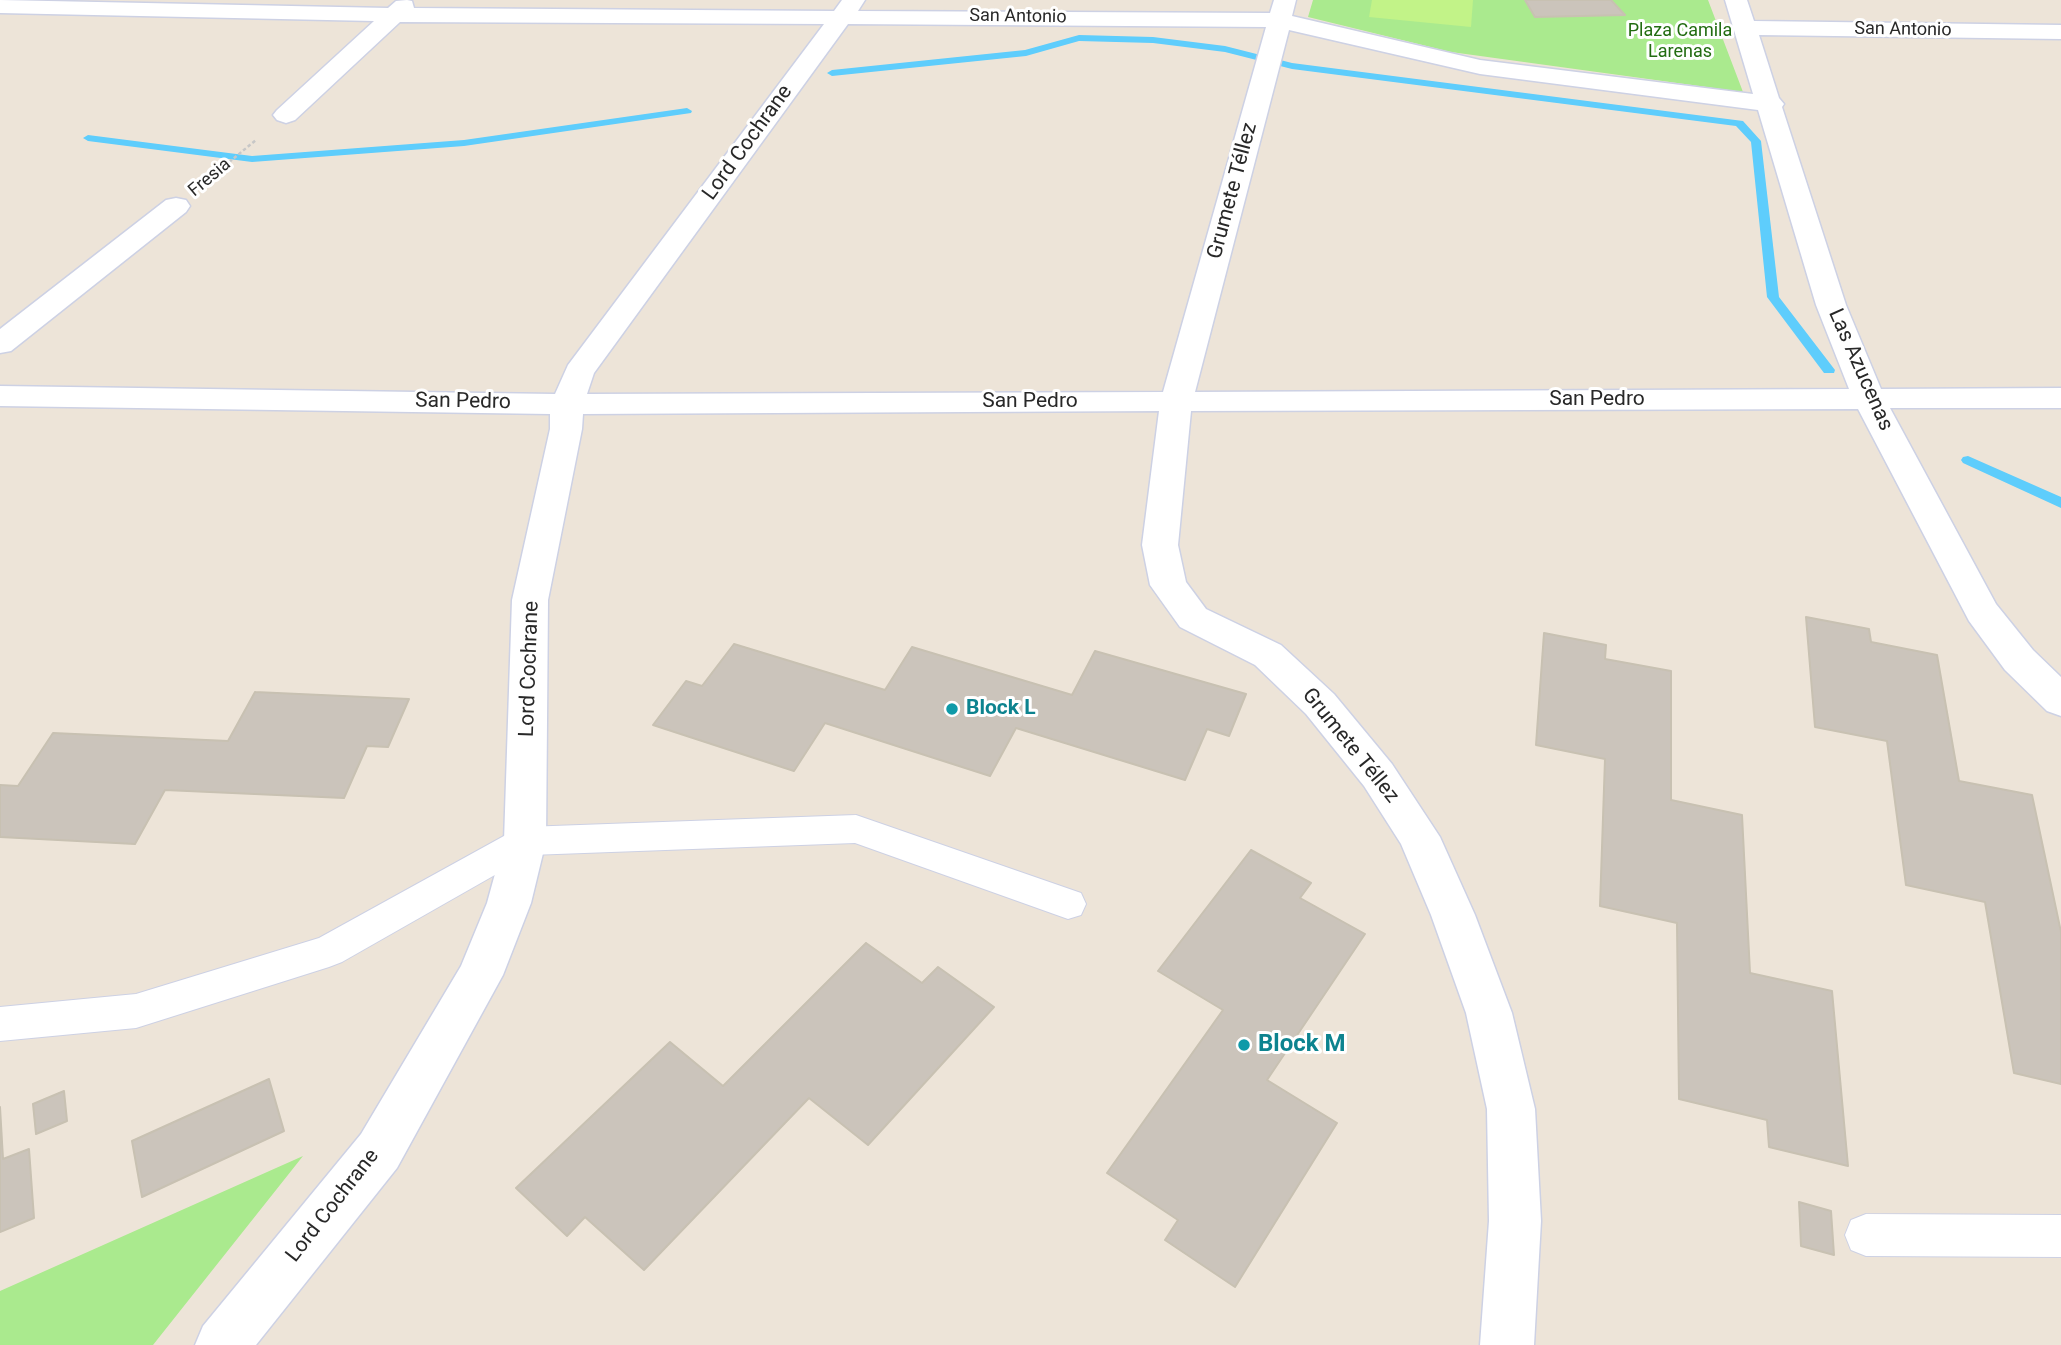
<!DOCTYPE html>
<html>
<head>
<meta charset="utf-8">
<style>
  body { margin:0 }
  canvas { display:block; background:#ede4d8 }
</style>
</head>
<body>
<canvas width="2061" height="1345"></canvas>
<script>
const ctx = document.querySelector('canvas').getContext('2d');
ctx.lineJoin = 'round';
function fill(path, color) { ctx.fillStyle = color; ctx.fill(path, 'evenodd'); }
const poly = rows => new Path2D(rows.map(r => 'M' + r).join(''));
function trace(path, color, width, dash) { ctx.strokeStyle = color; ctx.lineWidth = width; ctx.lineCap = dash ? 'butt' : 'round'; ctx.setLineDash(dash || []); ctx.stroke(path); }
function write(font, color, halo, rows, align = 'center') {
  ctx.font = font + ' Roboto,sans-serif'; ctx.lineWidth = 6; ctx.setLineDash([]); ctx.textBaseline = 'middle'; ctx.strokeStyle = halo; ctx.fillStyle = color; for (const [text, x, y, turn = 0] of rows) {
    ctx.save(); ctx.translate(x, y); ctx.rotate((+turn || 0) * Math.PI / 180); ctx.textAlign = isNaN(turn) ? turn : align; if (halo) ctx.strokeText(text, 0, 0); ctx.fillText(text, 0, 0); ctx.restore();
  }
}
const green = poly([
  [1313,0,1708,0,1743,92,1451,52,1308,17],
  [303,1156,153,1345,0,1345,0,1291]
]);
const pitch = poly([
  [1372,0,1473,0,1471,27,1369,17]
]);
const stream = poly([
  [1079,35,1153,37,1225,46,1292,63,1743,121,1761,141,1779,297,1835,370,1834,373,1824,373,1767,297,1751,142,1736,126,1292,69,1225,52,1153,43,1079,41,1026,56,832,76,827,73,832,70,1025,50,1079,35],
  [687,108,692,111,691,113,464,146,252,162,88,141,83,138,88,135,252,156,464,140,687,108],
  [1968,456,2061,497,2061,508,1963,463,1961,460,1963,457,1968,456]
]);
const building = poly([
  [1525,0,1611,0,1625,15,1535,17,1525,0],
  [1806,617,1869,629,1871,642,1937,655,1959,781,2032,795,2061,932,2061,1084,2014,1073,1985,902,1906,885,1887,741,1815,727,1806,617],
  [1544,633,1606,645,1605,659,1671,671,1671,800,1742,815,1750,973,1832,991,1848,1166,1769,1147,1767,1120,1679,1099,1677,923,1600,906,1605,759,1536,745,1544,633],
  [734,644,885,690,912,647,1072,695,1095,651,1246,694,1229,736,1207,729,1185,780,1016,728,990,776,825,723,794,771,653,725,686,681,702,686,734,644],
  [255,692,409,699,388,747,367,746,344,798,165,790,135,844,0,837,0,785,18,786,53,733,228,741,255,692],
  [1251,850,1311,883,1300,898,1365,934,1267,1080,1337,1123,1235,1287,1165,1240,1178,1220,1107,1173,1223,1010,1158,971,1251,850],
  [866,943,922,983,938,967,994,1007,868,1145,809,1098,644,1270,585,1217,567,1236,516,1188,670,1042,723,1086,866,943],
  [269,1079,284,1131,142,1197,132,1141,269,1079],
  [64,1091,67,1121,36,1134,33,1104,64,1091],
  [0,1107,3,1159,29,1149,34,1218,0,1232,0,1107],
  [1799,1202,1831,1211,1834,1255,1801,1246,1799,1202]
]);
const path = poly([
  [206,181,256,140]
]);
const service = poly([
  [856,815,1081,893,1086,904,1081,915,1068,919,855,843,530,855,342,962,329,967,136,1028,0,1041,0,1007,136,994,319,938,513,831,525,827,856,815],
  [1866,1214,2061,1215,2061,1257,1866,1256,1851,1250,1845,1235,1851,1220,1866,1214]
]);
const minor = poly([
  [0,0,388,8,396,1,407,0,412,1,414,8,834,11,842,0,865,0,858,11,1270,13,1274,0,1296,0,1292,16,1480,60,1753,94,1725,0,1747,0,1754,21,2061,25,2061,39,1759,35,1779,98,1784,104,1782,107,1846,305,1881,389,2061,388,2061,408,1890,408,1996,604,2033,650,2061,677,2061,716,2047,711,2005,670,1969,621,1858,409,1191,411,1178,545,1186,582,1206,609,1281,645,1334,694,1392,764,1440,837,1475,915,1512,1013,1535,1109,1541,1221,1534,1345,1480,1345,1489,1221,1487,1109,1466,1013,1431,915,1401,844,1364,786,1306,714,1255,665,1180,627,1150,585,1142,545,1159,411,583,414,582,429,548,600,546,841,531,903,503,975,397,1168,256,1345,195,1345,203,1326,361,1134,461,966,487,903,504,841,512,600,550,429,550,414,0,406,0,386,555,394,568,365,824,24,400,22,295,120,286,123,277,120,273,115,277,110,374,21,0,13,0,0],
  [848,24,1266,27,1163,392,587,394,594,373,848,24],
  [1289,30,1480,74,1758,110,1816,305,1849,389,1195,392,1289,30],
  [176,198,186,200,190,206,186,212,11,351,0,353,0,329,166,200,176,198]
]);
const markers = [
  [952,709,7,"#0f9aa8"],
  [1244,1045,7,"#0f9aa8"]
];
const farStreetnames = [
  ["San Antonio",1018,17,1],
  ["San Antonio",1903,30,1],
  ["Fresia",210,178,-40]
];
const farParknames = [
  ["Plaza Camila",1680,31],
  ["Larenas",1680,52]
];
const streetNames = [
  ["Lord Cochrane",748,143,-54],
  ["Grumete Téllez",1233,191,-75],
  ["Las Azucenas",1860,370,66],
  ["San Pedro",1597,400],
  ["San Pedro",463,402,1],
  ["San Pedro",1030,402],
  ["Lord Cochrane",530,669,-88],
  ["Grumete Téllez",1350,746,51],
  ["Lord Cochrane",333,1206,-52]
];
const cultureNames = [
  ["Block L",966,709]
];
const nearCulturenames = [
  ["Block M",1258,1045]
];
fill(green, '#aaea8e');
fill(pitch, '#c2f388');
fill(stream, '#5ecdfc');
fill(building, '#cbc4bb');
trace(building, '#c8c1b2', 2);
trace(service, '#cdd1e4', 2);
trace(minor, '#cdd1e4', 3);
trace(path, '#c7c7c7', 2.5, [3.5, 2.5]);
fill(service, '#fff');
fill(minor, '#fff');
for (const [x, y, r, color] of markers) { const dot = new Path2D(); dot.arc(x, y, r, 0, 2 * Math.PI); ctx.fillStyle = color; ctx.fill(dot); trace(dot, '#fff', 2.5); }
write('18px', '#282828', '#fff', farStreetnames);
write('18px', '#226c11', '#fff', farParknames);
write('21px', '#282828', '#fff', streetNames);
write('bold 21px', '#0d838f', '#fff', cultureNames, 'left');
write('bold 24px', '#0d838f', '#fff', nearCulturenames, 'left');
</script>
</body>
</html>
